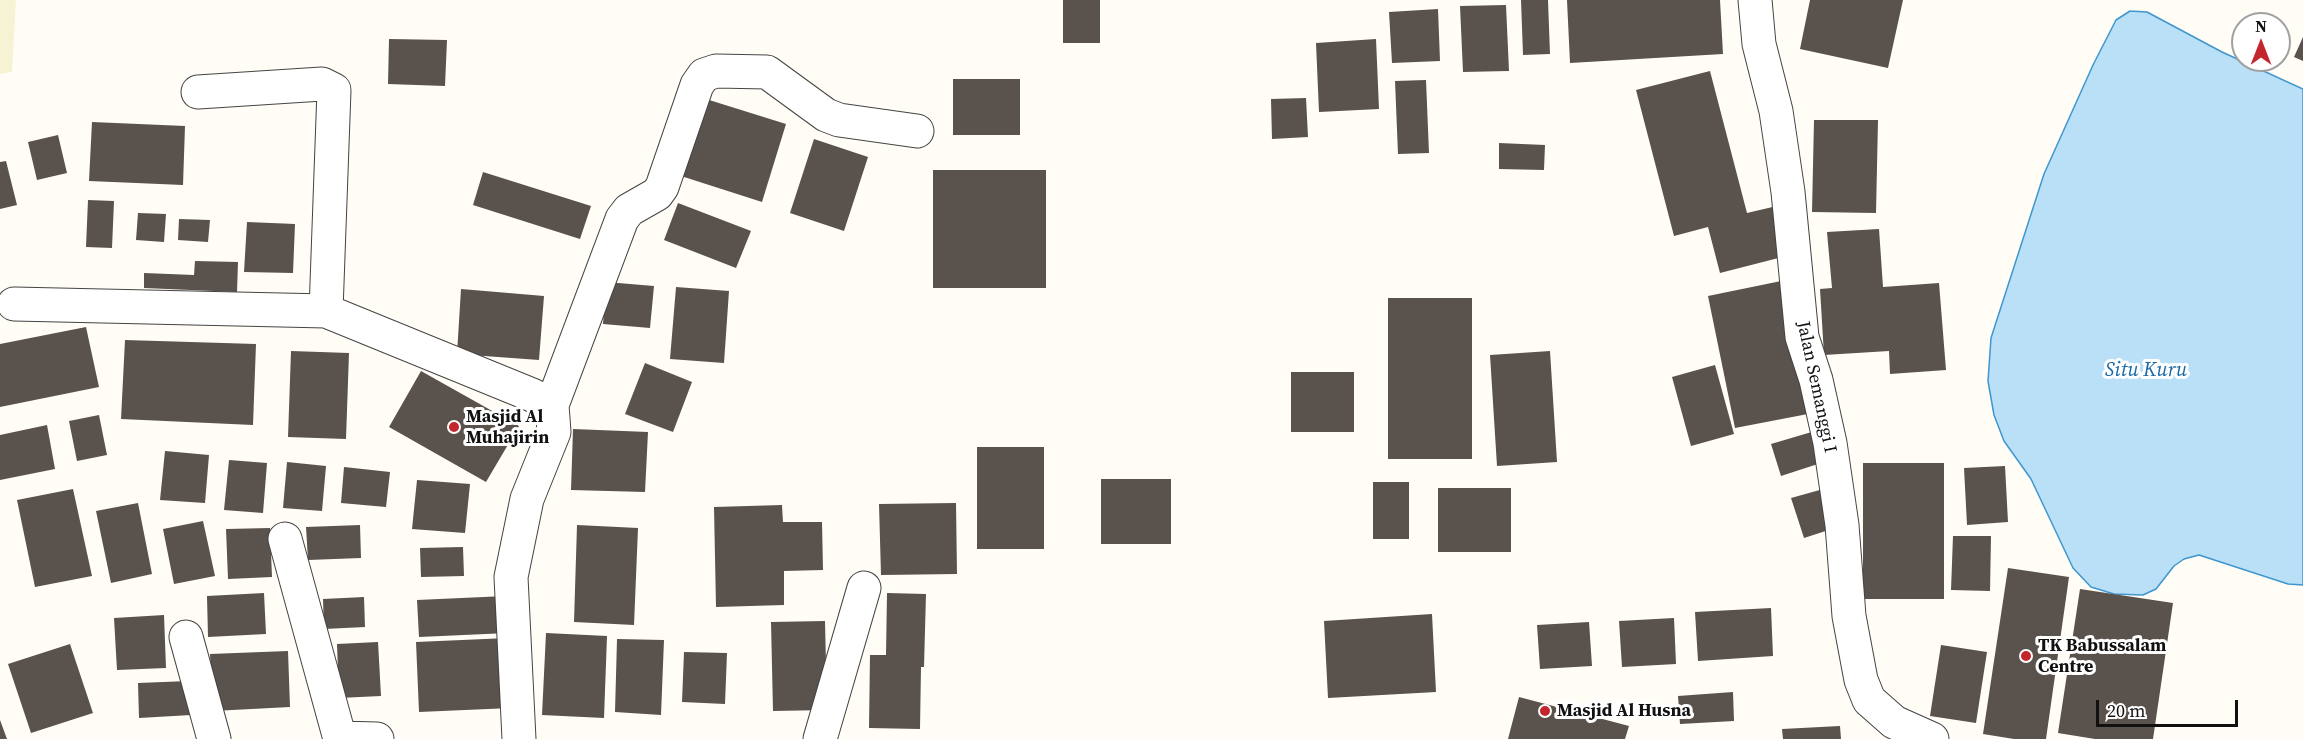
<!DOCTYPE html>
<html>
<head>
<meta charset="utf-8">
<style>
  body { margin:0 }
  #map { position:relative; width:2303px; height:739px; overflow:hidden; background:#fffdf5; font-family:"Source Serif 4",serif }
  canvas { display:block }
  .north { position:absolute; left:2231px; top:12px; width:60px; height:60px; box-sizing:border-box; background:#fff; border:2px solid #a0a0a0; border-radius:50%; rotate:0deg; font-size:16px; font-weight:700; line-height:24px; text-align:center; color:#111 }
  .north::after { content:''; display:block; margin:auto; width:21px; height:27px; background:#c4262e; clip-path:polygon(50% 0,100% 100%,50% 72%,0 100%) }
  .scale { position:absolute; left:2096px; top:700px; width:142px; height:27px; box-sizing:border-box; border:3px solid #111; border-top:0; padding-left:8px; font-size:18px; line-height:21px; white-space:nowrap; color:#111; -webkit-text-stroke:4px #fff; paint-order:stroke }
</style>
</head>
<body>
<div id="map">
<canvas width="2303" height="739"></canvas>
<div class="north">N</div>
<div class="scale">20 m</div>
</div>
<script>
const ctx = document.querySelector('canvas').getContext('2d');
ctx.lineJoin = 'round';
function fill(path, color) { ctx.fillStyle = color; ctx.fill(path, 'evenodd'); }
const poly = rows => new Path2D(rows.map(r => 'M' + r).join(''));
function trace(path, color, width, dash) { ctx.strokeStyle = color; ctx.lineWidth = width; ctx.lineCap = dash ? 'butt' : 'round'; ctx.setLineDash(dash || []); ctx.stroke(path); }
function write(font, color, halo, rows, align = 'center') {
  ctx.font = font + ' "Source Serif 4",serif'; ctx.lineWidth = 6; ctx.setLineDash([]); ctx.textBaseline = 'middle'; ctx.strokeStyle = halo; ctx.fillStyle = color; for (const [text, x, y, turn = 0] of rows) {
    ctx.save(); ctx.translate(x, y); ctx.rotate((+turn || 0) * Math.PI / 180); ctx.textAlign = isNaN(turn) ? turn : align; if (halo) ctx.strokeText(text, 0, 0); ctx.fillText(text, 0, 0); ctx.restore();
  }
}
const farmland = poly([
  [0,0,16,0,12,72,0,74]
]);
const water = poly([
  [2130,11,2147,12,2222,52,2303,89,2303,585,2288,584,2199,555,2184,559,2174,566,2156,589,2143,595,2114,594,2091,587,2073,568,2031,479,2004,441,1994,415,1988,381,1991,338,2044,174,2093,65,2116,20,2130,11]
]);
const building = poly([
  [1063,0,1100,0,1100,43,1063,43],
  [1521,0,1548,0,1550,54,1523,55],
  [1567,0,1720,0,1723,54,1570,63],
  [1810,0,1903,0,1888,68,1800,49],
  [1506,5,1509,71,1463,72,1460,6],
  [1438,9,1440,61,1392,63,1389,12],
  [2303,37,2303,61,2294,57],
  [389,39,447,40,445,86,388,84],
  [1376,39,1379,109,1319,112,1316,43],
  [1710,71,1747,213,1781,205,1794,254,1720,273,1708,227,1674,236,1636,90],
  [953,79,1020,79,1020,135,953,135],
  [1426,80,1429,153,1398,154,1395,81],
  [1306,98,1308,137,1272,139,1271,99],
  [706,99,786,124,762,202,681,176],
  [1814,120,1878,120,1876,213,1812,212],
  [92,122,185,126,183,185,89,181],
  [58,135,67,173,37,180,28,142],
  [814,139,868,157,844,231,790,213],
  [1499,143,1545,145,1544,170,1499,169],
  [6,161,17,205,0,209,0,162],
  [933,170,1046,170,1046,288,933,288],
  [483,172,591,206,580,239,473,205],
  [88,200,114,201,112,248,86,247],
  [678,203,751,231,736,268,664,240],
  [138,213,166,214,164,242,136,240],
  [179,219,210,220,208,242,178,240],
  [247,222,295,224,293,273,244,272],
  [1879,229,1883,287,1939,283,1946,370,1890,374,1889,351,1824,355,1820,289,1832,288,1827,232],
  [195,261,238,262,237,292,144,288,144,273,194,275],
  [1786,280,1813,413,1735,428,1708,296],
  [606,282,654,286,650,328,603,324],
  [676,287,729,291,724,363,670,359],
  [461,289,544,296,539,360,457,354],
  [1388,298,1472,298,1472,459,1388,459],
  [86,327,99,387,0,407,0,344],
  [125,340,256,344,253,425,121,419],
  [291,351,349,353,346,439,288,437],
  [1550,351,1557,462,1497,466,1490,355],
  [645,363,692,382,673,432,625,414],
  [1715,365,1734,434,1691,446,1672,377],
  [421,371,519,426,486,482,389,427],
  [1291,372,1354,372,1354,432,1291,432],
  [99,415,107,455,77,461,69,421],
  [47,425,55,469,0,480,0,435],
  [573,429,648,432,645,492,571,490],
  [1815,431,1824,462,1781,476,1771,444],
  [977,447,1044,447,1044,549,977,549],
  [165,451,209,455,205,503,160,500],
  [229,460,267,463,263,513,224,510],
  [287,462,326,466,322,511,283,508],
  [1863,463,1944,463,1944,599,1863,599],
  [2005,466,2008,522,1967,525,1964,468],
  [344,467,390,472,386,507,341,503],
  [1101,479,1171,479,1171,544,1101,544],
  [417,480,470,484,465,533,412,529],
  [1373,482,1409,482,1409,539,1373,539],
  [1438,488,1511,488,1511,552,1438,552],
  [1827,488,1838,527,1804,538,1791,498],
  [73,489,92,576,35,587,17,500],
  [138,503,152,574,111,583,96,511],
  [956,503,957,574,881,575,879,504],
  [782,505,783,522,822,522,823,570,784,571,784,605,716,607,714,507],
  [203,521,215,576,174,584,163,529],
  [360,525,361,558,308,560,306,527],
  [577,525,638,528,634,625,574,622],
  [270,528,272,577,228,579,226,529],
  [1953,536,1991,536,1990,591,1951,590],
  [463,547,464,576,421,577,420,548],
  [2008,568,2069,577,2046,739,2014,739,1983,734],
  [2080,589,2173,603,2153,739,2095,739,2058,733],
  [264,593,266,634,208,637,207,596],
  [887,593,926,594,924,667,921,667,920,729,869,728,870,655,886,655],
  [506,596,508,633,419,637,417,600],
  [364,597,365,627,324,629,323,599],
  [1771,608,1773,656,1698,661,1695,612],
  [1432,614,1436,692,1328,698,1324,621],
  [164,615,166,668,117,670,114,618],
  [1674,618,1676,664,1622,667,1619,621],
  [825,621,827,710,773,711,771,622],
  [1589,622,1592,666,1540,669,1537,625],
  [546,633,607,636,604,718,542,715],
  [508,638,511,708,419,712,416,642],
  [617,639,664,640,661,715,615,712],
  [378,642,381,696,339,698,337,644],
  [70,644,93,713,31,733,8,664],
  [1941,645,1987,652,1976,723,1930,716],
  [288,651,290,707,213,711,210,654],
  [684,652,727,653,725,704,682,702],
  [189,681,191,715,139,718,138,683],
  [1733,692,1734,721,1680,724,1678,696],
  [1519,697,1629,726,1625,739,1508,739],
  [0,720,7,739,0,739],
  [1840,726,1841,739,1783,739,1782,729]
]);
const street = poly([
  [1755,0,1759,44,1776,111,1788,192,1802,337,1816,380,1830,443,1842,525,1849,616,1861,680,1869,700,1894,722,1932,739],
  [198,92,322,84,334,90,326,311],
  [14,304,326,311,532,395,552,405,554,432,527,499,511,577,519,739],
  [552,405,622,219,629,210,657,194,662,187,697,85,704,75,716,71,767,72,826,115,839,120,917,131],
  [285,539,340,739],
  [186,637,214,739],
  [340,738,377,739],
  [820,739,864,588]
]);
const markers = [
  [454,427,6,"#c4262e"],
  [2026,656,6,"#c4262e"],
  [1545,711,6,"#c4262e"]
];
const streetNames = [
  ["Jalan Semanggi I",1816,387,78]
];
const poiNames = [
  ["Masjid Al",466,417],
  ["Muhajirin",466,438],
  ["TK Babussalam",2038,646],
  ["Centre",2038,667],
  ["Masjid Al Husna",1557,711]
];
const waterNames = [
  ["Situ Kuru",2146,371]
];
fill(farmland, '#f6f3d4');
fill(water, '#b9e0f7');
trace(water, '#3f96cf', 1.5);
fill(building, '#5a524d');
trace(street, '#444', 35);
trace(street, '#fff', 33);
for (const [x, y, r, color] of markers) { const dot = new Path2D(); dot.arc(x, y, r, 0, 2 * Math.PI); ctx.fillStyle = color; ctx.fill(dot); trace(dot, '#fff', 2); }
write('18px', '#111', '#fff', streetNames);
write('bold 18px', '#111', '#fff', poiNames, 'left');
write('italic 20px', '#1768a6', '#fff', waterNames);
</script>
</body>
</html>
